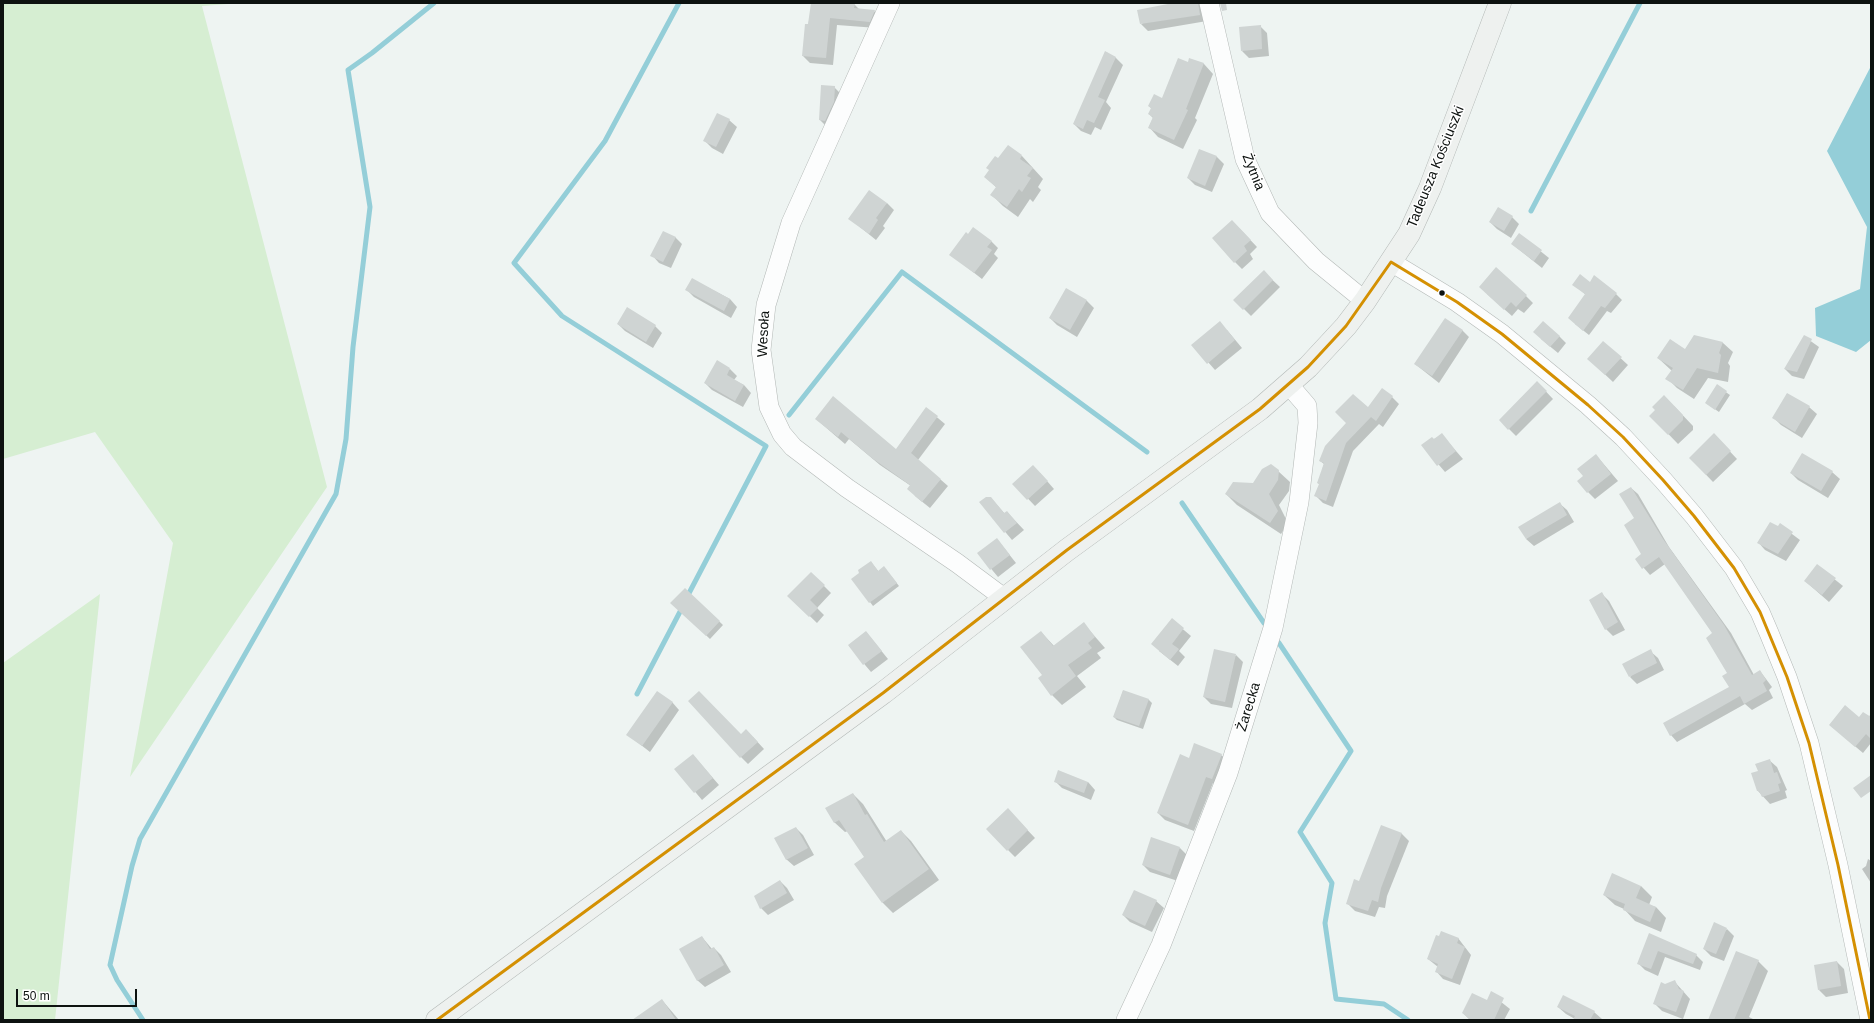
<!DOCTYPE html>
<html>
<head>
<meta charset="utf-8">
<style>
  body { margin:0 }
  #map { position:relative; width:1874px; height:1023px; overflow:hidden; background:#eef4f2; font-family:Helvetica,sans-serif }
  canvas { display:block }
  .frame { position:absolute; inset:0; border:4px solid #0d1210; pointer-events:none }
  .scale { position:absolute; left:16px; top:989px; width:121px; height:18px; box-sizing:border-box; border:2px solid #0d1210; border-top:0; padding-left:5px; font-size:12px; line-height:14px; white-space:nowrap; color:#0d1210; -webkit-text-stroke:3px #fff; paint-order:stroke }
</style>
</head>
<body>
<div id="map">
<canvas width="1874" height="1023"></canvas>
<div class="frame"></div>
<div class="scale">50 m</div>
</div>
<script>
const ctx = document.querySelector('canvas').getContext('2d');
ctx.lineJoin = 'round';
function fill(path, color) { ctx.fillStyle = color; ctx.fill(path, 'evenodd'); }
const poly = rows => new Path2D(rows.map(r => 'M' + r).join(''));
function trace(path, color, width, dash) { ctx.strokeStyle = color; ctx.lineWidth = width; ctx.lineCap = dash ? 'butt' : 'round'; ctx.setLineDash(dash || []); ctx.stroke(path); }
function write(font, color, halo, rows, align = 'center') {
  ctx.font = font + ' Helvetica,sans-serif'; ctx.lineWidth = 3; ctx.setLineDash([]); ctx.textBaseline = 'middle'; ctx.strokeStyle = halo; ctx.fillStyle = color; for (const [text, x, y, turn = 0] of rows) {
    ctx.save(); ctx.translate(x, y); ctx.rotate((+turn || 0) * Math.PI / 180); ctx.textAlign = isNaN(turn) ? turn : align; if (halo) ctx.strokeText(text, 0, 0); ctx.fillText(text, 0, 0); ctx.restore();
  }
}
const green = poly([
  [3,3,241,3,202,6,327,487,130,777,173,543,95,432,3,459],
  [100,594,55,1020,3,1020,3,663]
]);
const water = poly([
  [1871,66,1871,340,1856,352,1816,336,1815,308,1860,289,1867,227,1827,151]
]);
const shadow = poly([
  [812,3,854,4,860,10,874,11,881,18,877,28,837,25,833,65,810,63,803,56],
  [1185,3,1200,3,1207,21,1148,31,1141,24],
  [1260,26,1267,33,1269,56,1249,58,1242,51],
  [1106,52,1116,58,1123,65,1106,102,1111,108,1101,130,1095,127,1091,135,1081,131,1074,124],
  [1190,60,1204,64,1213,74,1195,118,1197,120,1183,149,1158,137,1149,127,1153,118,1149,114,1152,109,1149,106,1162,99],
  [834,87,841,94,827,127,820,120],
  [729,120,737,127,723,154,712,148,705,141],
  [1200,150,1217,157,1224,164,1212,192,1195,185,1188,178],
  [1022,156,1043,179,1038,187,1041,190,1033,202,1030,199,1018,217,1003,206,992,195,997,188,985,177,998,159],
  [887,203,894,210,883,226,885,228,876,240,850,219],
  [1512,217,1519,224,1511,238,1497,229,1490,222],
  [1239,228,1257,247,1250,254,1253,259,1242,269,1235,262],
  [1519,234,1549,258,1542,268,1512,244],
  [675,237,682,244,671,268,659,263,652,255],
  [991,241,998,248,994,254,998,258,982,279,951,255],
  [1264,272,1280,287,1251,316,1235,300],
  [692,279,730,299,737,307,731,318,694,297,687,290],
  [1590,283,1616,294,1622,300,1611,313,1607,311,1589,335,1575,324,1586,295,1573,284],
  [1067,290,1087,301,1094,308,1077,337,1057,325,1050,318],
  [1487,294,1526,296,1533,303,1524,313,1518,309,1512,316],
  [618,324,655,326,662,333,653,348,625,331],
  [1227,330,1242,348,1215,370,1193,345],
  [1462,330,1469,337,1439,383,1415,364],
  [1559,336,1566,343,1558,353,1541,339],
  [1694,336,1723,343,1733,352,1728,363,1730,366,1728,382,1708,378,1694,399,1677,388,1667,378,1672,371,1658,358,1685,350],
  [1805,337,1819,347,1804,379,1792,376,1785,369],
  [1603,342,1628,365,1613,382,1596,366],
  [730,369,737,376,734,380,744,385,751,393,743,407,712,390,705,383],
  [1537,382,1553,399,1516,436,1500,420],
  [1717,386,1730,395,1719,412,1706,403],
  [1787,394,1809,407,1817,414,1802,438,1781,425,1774,418],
  [1392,397,1399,404,1383,427,1379,424,1353,451,1333,507,1323,503,1316,496,1320,485,1318,483,1324,464,1320,461,1347,423,1368,408],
  [1674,406,1693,426,1693,430,1678,444,1651,416,1657,410],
  [926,408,945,424,918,460,948,486,930,508,915,496,911,486,880,465,849,439,845,444,816,419,896,450],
  [1442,435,1463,459,1445,472,1422,445],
  [1721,442,1737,459,1713,482,1690,458],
  [1596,455,1618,481,1595,499,1588,492,1585,476],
  [1278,471,1290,482,1289,491,1279,505,1288,523,1281,534,1237,505,1226,494,1253,484],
  [1832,472,1840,479,1828,498,1798,480,1791,473],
  [1040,473,1054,489,1035,506,1014,484],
  [1631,488,1638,494,1669,547,1731,633,1754,675,1760,671,1772,687,1769,690,1773,698,1752,710,1745,704,1677,742,1671,735,1730,688,1729,673,1714,634,1665,564,1650,575,1636,559,1642,555],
  [991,498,1005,514,1007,512,1024,530,1012,540,981,503],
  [1559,503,1567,510,1574,522,1534,546,1526,539],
  [1780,525,1800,540,1786,561,1765,550,1758,542],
  [997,539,1016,563,998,577,978,553],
  [871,562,879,572,884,567,899,586,873,606,870,602,861,573],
  [1818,566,1843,586,1829,602,1805,581],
  [811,573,831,593,817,608,824,615,817,623,789,596],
  [685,589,723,625,710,639,672,603],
  [1602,594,1609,601,1625,630,1613,636,1606,629],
  [1172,620,1191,636,1179,651,1185,657,1178,666,1159,651],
  [1084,624,1105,648,1097,653,1101,658,1077,676,1086,687,1062,705,1052,695,1043,675,1041,632,1055,647],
  [866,632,888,659,871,672,849,646],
  [1650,651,1658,658,1664,670,1637,684,1630,677],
  [1236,655,1243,662,1232,708,1211,704,1204,697],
  [1123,691,1149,700,1152,703,1143,729,1117,720,1114,717],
  [672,702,679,710,650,752,628,735],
  [1871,713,1871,743,1863,753,1830,725,1869,717],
  [741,735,753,737,764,749,748,764,741,757],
  [693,755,719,785,702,800,676,769],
  [1221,755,1228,761,1219,785,1213,783,1194,831,1165,820,1158,813,1189,759],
  [1769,760,1777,767,1787,790,1785,791,1787,798,1770,804,1758,791,1759,772],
  [1055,781,1088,782,1095,790,1091,800,1062,788],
  [853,794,863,804,887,842,901,831,911,841,939,880,893,913,883,903,855,864,865,857,848,831,845,832,834,822],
  [1015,817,1035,838,1015,857,1008,850],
  [1382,826,1402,834,1409,841,1387,896,1385,908,1379,907,1375,917,1355,911,1347,903,1360,882],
  [796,828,803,835,814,855,794,866,786,859],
  [1180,848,1187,855,1178,881,1150,872,1143,865],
  [1868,859,1871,861,1871,883,1862,869,1866,866],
  [780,881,787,888,794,900,768,915,761,908],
  [1641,886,1652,897,1649,905,1656,907,1666,918,1661,932,1635,921,1624,909,1615,905,1604,895],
  [1135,891,1156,901,1164,908,1152,932,1130,922,1123,915],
  [1727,929,1734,936,1724,961,1711,956,1704,949],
  [1650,935,1696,955,1703,962,1700,970,1665,957,1658,976,1645,970,1638,963],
  [702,937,712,949,714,948,721,955,731,972,705,987,697,980],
  [1458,938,1471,955,1460,985,1443,979,1436,971,1438,967,1428,959],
  [1758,961,1768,971,1749,1017,1755,1020,1709,1020],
  [1837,962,1844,969,1848,993,1826,997,1819,990],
  [1674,981,1690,999,1683,1019,1662,1011,1654,1003],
  [1491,994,1510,1009,1504,1020,1470,1020,1463,1013,1487,1002],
  [662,1000,679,1020,636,1020],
  [1558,1007,1594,1012,1602,1019,1601,1020,1574,1020,1575,1019,1566,1014]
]);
const stream = poly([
  [679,3,605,141,514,263,562,316,766,446,687,597],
  [1531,211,1640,3],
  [789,415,902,272,1147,452],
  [1182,503,1264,623],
  [1279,643,1351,751,1300,832,1332,883,1325,923,1336,999,1384,1004,1408,1020],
  [637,694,683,606],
  [143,1020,117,980,110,965,132,866,140,839,336,494,346,439,353,347,370,207,348,70,372,53,434,3]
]);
const building = poly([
  [811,3,855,3,854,8,875,10,870,22,830,18,826,58,802,56,805,24,808,24],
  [1173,3,1198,3,1200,15,1140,24,1137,10],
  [1220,3,1226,3,1227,10,1222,11],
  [1261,25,1262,49,1241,51,1239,27],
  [1105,51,1116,57,1098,97,1105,100,1094,123,1087,120,1083,129,1073,124],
  [1178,58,1188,62,1189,58,1204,63,1186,109,1188,110,1174,140,1148,128,1153,117,1148,114,1151,108,1148,106,1154,94,1162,98],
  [821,85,835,86,834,102,825,121,819,120],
  [717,113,730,119,716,147,703,141],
  [1008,145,1022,155,1020,159,1033,168,1027,176,1031,178,1022,192,1019,189,1007,207,990,195,996,187,984,177,989,170,986,168,995,156,998,158],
  [1199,149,1217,156,1205,186,1187,178],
  [869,190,887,203,876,218,878,220,869,234,848,219],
  [1498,207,1513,216,1504,231,1489,222],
  [1232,220,1251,240,1244,246,1247,251,1234,263,1212,238],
  [973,227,992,241,987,247,992,250,974,273,949,255,966,232,968,234],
  [663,231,676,237,663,262,650,256],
  [1519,233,1542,250,1534,261,1511,244],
  [1496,267,1527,295,1516,307,1511,302,1504,310,1479,287],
  [1264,270,1273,280,1243,310,1233,300],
  [1580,274,1590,282,1594,275,1617,293,1605,308,1601,306,1583,331,1568,318,1585,294,1572,285],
  [692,278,730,299,724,311,685,290],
  [1066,288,1087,300,1070,330,1049,318],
  [627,307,656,325,646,342,617,324],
  [1445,318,1463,330,1432,376,1414,364],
  [1220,321,1235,340,1207,364,1191,345],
  [1543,321,1560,336,1550,347,1533,332],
  [1694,335,1723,342,1719,353,1721,355,1718,373,1697,368,1683,390,1665,379,1673,368,1657,358,1670,339,1685,349],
  [1804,335,1812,339,1797,372,1784,369],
  [1603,341,1622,357,1605,375,1587,359],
  [717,360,730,368,727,375,744,385,735,401,704,383],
  [1537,381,1547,391,1508,430,1499,420],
  [1717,384,1727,391,1715,410,1705,403],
  [1382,388,1393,396,1376,421,1371,417,1346,443,1326,501,1314,496,1319,484,1317,483,1324,463,1319,461,1325,446,1346,423,1335,412,1353,394,1368,407],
  [1787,393,1810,406,1795,432,1772,418],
  [1664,395,1683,415,1683,420,1668,435,1649,416,1655,410,1652,407],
  [833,396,896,449,926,407,938,416,911,453,941,479,922,502,907,489,910,485,872,458,841,432,838,437,815,419],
  [1442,433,1456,451,1437,466,1421,445,1432,437,1434,439],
  [1714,433,1731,451,1706,475,1689,458],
  [1802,453,1833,471,1821,491,1790,473],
  [1596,454,1611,474,1587,493,1577,481,1583,476,1577,469],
  [1271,464,1279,470,1278,480,1269,494,1278,511,1270,523,1225,494,1233,482,1253,483,1262,469],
  [1033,465,1048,481,1027,500,1012,484],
  [1631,487,1663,539,1724,625,1752,675,1760,670,1766,680,1763,683,1767,691,1744,704,1740,696,1670,736,1663,723,1729,687,1722,676,1727,673,1706,638,1712,633,1659,557,1642,569,1635,559,1641,554,1624,525,1634,518,1619,494],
  [986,497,991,497,1004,513,1007,511,1017,523,1004,533,979,502],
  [1560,502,1567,515,1526,539,1518,527],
  [1770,522,1778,526,1780,523,1793,532,1778,554,1757,543],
  [997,538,1010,555,990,570,977,553],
  [871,561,878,571,884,566,897,583,869,603,851,579,859,573,858,570],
  [1817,564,1836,578,1822,595,1804,581],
  [811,572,825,585,810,600,818,608,809,617,787,596],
  [685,588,720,621,706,636,670,603],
  [1602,592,1618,622,1605,630,1589,600],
  [1172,618,1184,628,1172,644,1179,649,1170,660,1151,644],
  [1084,622,1095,637,1088,643,1092,648,1068,665,1076,676,1051,696,1038,678,1042,675,1020,647,1041,631,1053,646],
  [866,631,882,651,863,665,848,645],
  [1214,649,1236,654,1225,702,1203,697],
  [1651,649,1657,663,1629,677,1622,664],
  [1123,690,1149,699,1139,726,1113,717],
  [657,691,673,702,642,746,626,735],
  [699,691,741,734,746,729,758,742,740,758,688,701],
  [1845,705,1859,717,1863,712,1871,717,1871,739,1866,734,1855,747,1829,725],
  [1194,743,1222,754,1212,779,1206,777,1188,825,1157,813,1180,754,1189,758],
  [693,754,713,778,694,793,674,769],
  [1770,759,1774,773,1777,772,1781,783,1778,784,1780,791,1762,797,1759,791,1757,791,1751,773,1758,771,1755,764],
  [1058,770,1088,782,1084,793,1054,782],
  [1871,775,1871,791,1861,798,1853,788],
  [853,793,865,815,867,814,884,842,901,830,929,869,882,903,854,864,864,857,839,820,834,823,825,808],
  [1008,808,1028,830,1007,851,986,829],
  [1381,825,1402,833,1381,888,1378,902,1372,900,1368,911,1346,904,1354,879,1359,881],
  [796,827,808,848,786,860,774,838],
  [1151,837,1180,847,1170,875,1142,865],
  [1612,873,1641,886,1636,898,1656,907,1650,922,1623,910,1625,904,1603,895],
  [780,880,787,893,760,909,754,896],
  [1134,890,1157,900,1145,926,1122,915],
  [1714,922,1727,928,1716,954,1703,949],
  [1441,931,1459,938,1457,943,1465,947,1452,979,1435,972,1438,964,1427,959,1436,935,1439,936],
  [1649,933,1697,954,1693,964,1658,951,1651,969,1637,964],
  [702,936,710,949,714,947,724,965,697,981,679,949],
  [1736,951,1759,960,1734,1020,1708,1020],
  [1837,961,1841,986,1818,990,1814,965],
  [1675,980,1679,989,1684,991,1676,1012,1653,1004,1661,982,1665,984],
  [1491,991,1504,998,1494,1020,1471,1020,1462,1013,1472,993,1487,1000],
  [1563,995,1595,1011,1590,1020,1573,1020,1575,1016,1557,1007],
  [662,999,676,1020,632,1020]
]);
const street = poly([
  [890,3,791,223,766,305,761,350,769,407,782,434,793,447,847,488,957,563,1004,598],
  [1209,3,1245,159,1270,213,1316,261,1365,301],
  [1391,262,1457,302,1502,334,1588,405,1623,437,1663,480,1694,516,1734,568,1760,612,1769,633,1787,677,1809,743,1838,865,1870,1020],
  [1126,1020,1161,945,1228,773,1273,628,1299,502,1308,423,1307,406,1289,385]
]);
const secondary = poly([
  [437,1020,883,693,1067,550,1260,409,1308,367,1346,326,1365,301,1409,234,1430,188,1500,3]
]);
const bus1 = poly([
  [437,1020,883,693,1067,550,1260,409,1308,367,1346,326,1391,262,1457,302,1502,334,1588,405,1623,437,1663,480,1694,516,1734,568,1760,612,1787,677,1809,743,1838,865,1870,1020]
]);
const markers = [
  [1442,293,3.5,"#0d1210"]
];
const streetNames = [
  ["Tadeusza Kościuszki",1436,167,-68],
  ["Żytnia",1253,172,68],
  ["Wesoła",764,334,-87],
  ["Żarecka",1249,707,-73]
];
fill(green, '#d6eed2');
fill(water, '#94ced8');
fill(shadow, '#0003');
trace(stream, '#94ced8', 5);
fill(building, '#cfd4d3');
trace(street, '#b3b8b6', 20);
trace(secondary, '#b3b8b6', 23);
trace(street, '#fcfdfd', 19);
trace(secondary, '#eef1ef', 22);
trace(bus1, '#d49002', 3);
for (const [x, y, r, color] of markers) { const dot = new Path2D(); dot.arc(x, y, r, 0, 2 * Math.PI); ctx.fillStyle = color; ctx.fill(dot); trace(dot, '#fff', 1.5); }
write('14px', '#0d1210', '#fff', streetNames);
</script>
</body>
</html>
